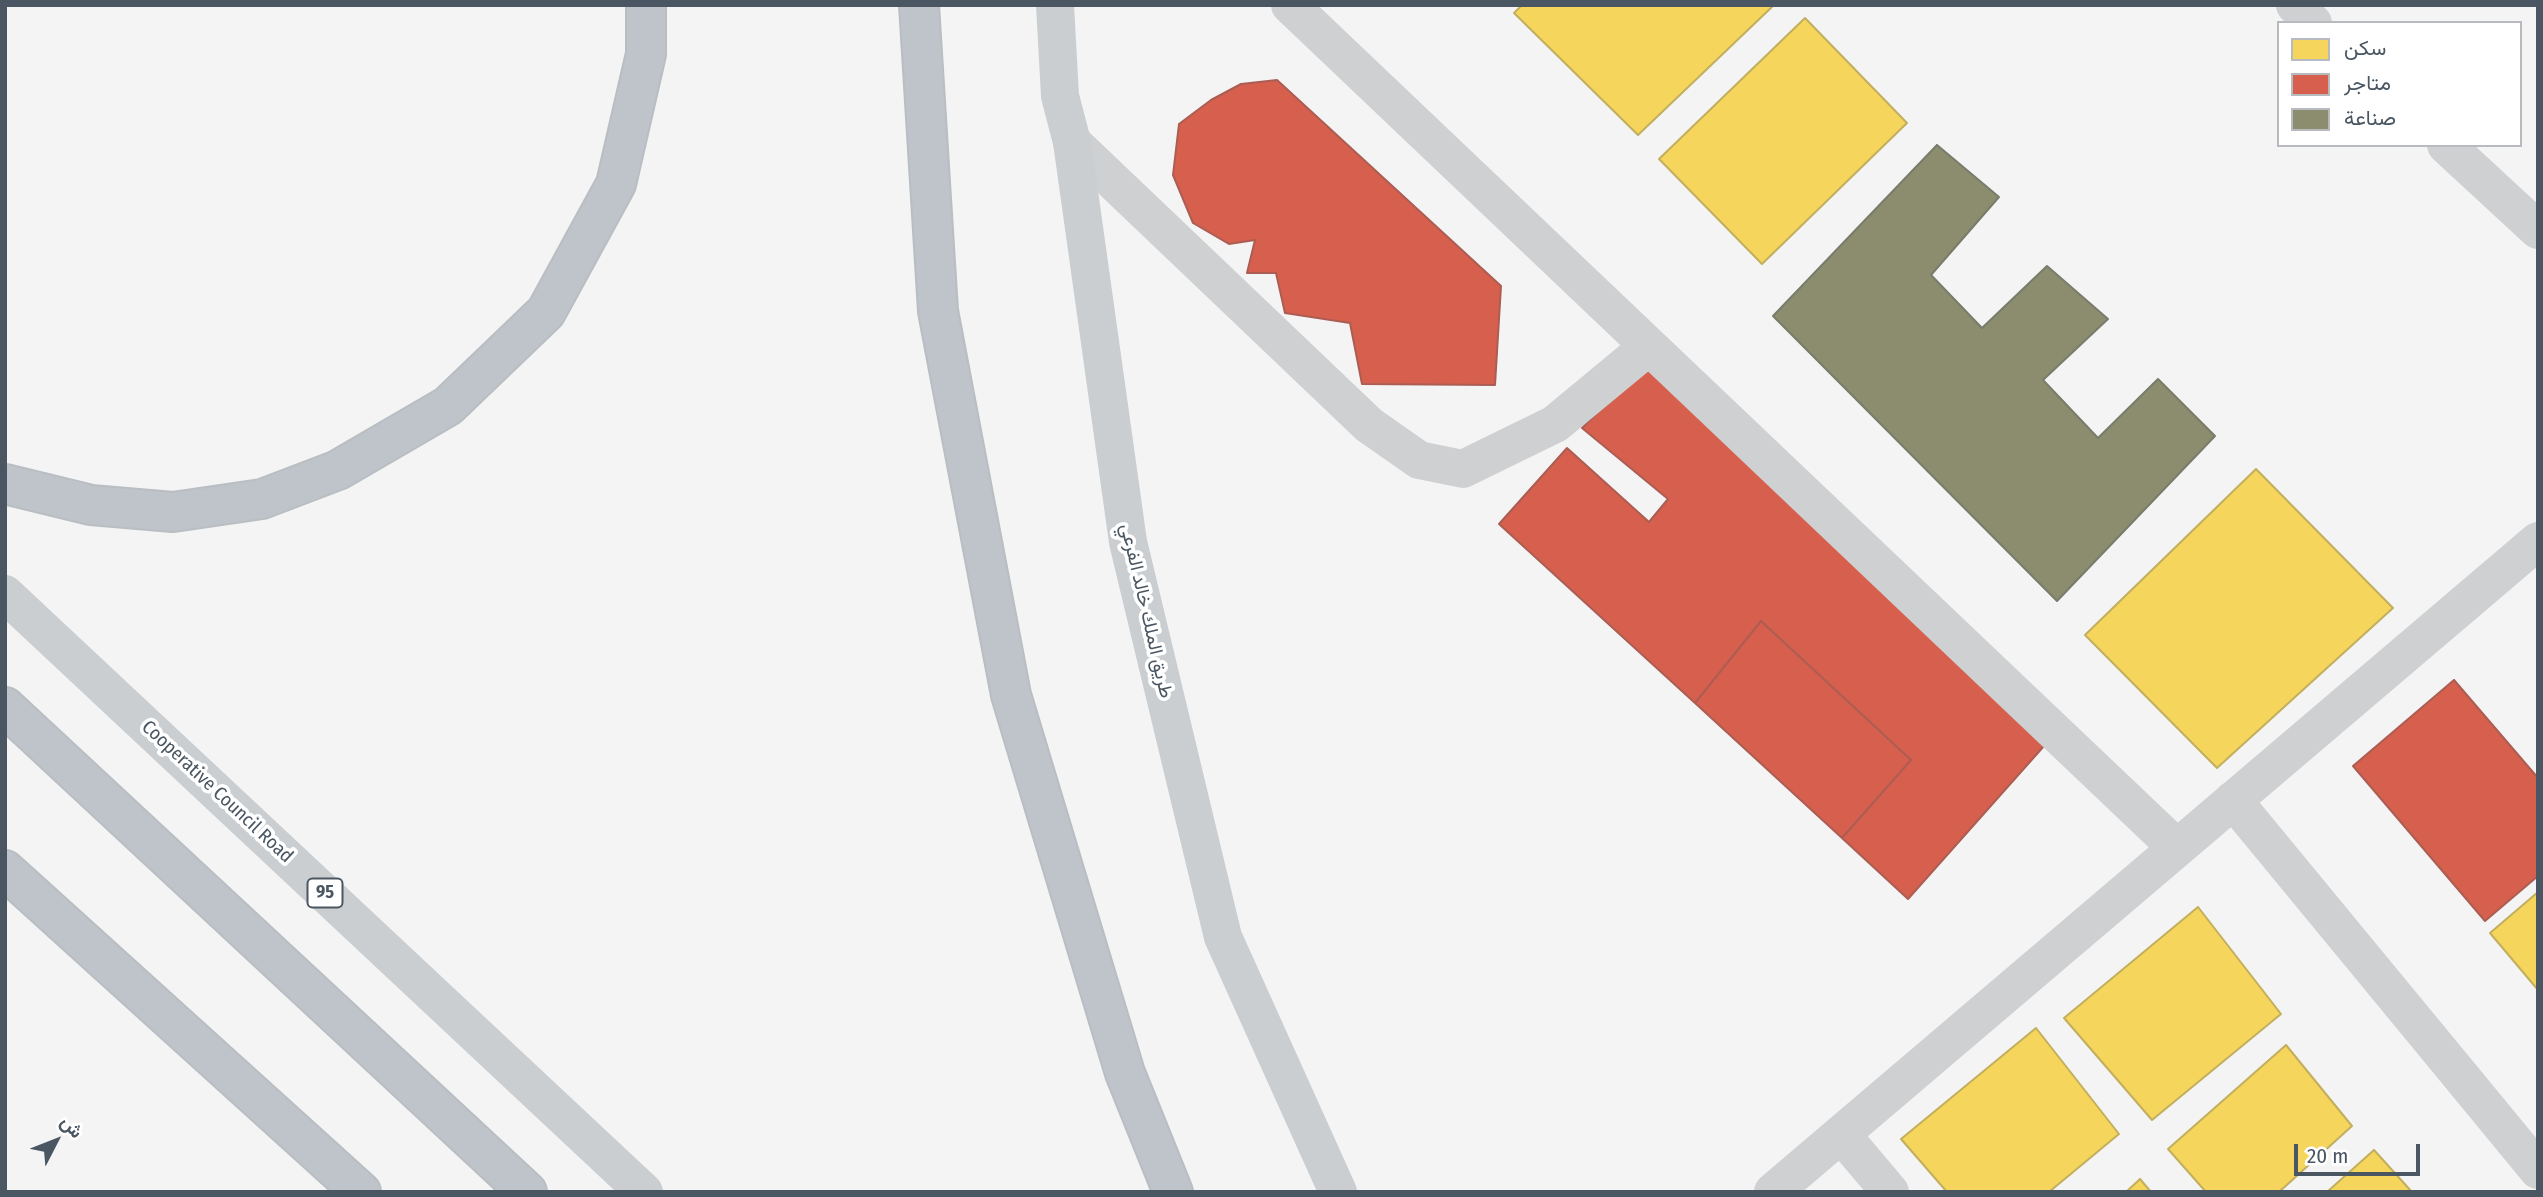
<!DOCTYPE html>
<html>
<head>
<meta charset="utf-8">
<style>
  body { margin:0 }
  #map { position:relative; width:2543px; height:1197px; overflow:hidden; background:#f4f4f4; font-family:"Fira Sans Condensed",Vazirmatn,sans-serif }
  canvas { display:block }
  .frame { position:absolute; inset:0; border:7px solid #4a5661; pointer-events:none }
  .legend { position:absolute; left:2277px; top:21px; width:245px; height:126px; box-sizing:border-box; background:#fff; border:2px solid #b7bbc0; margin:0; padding:9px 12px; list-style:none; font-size:21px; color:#4a5661 }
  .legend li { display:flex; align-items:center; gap:14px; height:35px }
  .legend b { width:35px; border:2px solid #b7bbc0 }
  .north { position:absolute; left:21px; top:1106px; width:70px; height:70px; -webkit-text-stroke:5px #fff; paint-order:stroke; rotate:48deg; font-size:19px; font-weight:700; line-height:28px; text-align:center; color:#4a5661 }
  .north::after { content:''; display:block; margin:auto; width:24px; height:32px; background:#4a5661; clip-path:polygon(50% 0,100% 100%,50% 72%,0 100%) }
  .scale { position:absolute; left:2294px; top:1144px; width:126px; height:32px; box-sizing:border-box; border:4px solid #4a5661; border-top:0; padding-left:9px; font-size:21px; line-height:24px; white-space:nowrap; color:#4a5661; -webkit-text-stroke:5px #fff; paint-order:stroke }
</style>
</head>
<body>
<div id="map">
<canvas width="2543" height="1197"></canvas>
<div class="frame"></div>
<ul class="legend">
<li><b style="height:19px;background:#f6d55c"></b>سكن</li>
<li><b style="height:19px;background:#d6604d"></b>متاجر</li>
<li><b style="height:19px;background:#8c8c6e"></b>صناعة</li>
</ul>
<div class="north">ش</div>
<div class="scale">20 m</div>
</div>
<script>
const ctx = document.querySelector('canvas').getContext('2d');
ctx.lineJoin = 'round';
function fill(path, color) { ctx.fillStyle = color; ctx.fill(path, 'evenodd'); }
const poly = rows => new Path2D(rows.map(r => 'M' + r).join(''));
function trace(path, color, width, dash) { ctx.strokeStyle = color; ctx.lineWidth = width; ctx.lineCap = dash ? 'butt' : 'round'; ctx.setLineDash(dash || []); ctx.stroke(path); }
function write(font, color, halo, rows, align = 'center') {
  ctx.font = font + ' "Fira Sans Condensed",Vazirmatn,sans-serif'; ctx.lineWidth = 7; ctx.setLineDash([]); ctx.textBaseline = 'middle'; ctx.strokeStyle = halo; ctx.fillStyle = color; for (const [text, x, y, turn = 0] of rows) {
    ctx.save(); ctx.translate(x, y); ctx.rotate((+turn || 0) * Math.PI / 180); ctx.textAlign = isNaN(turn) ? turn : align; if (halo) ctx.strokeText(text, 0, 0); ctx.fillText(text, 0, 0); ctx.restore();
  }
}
const homes = poly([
  [1522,5,1774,5,1638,135,1514,13,1522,5],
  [1805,18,1907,123,1762,264,1659,159,1805,18],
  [2256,469,2393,608,2217,768,2085,635,2256,469],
  [2538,892,2538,990,2490,933,2538,892],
  [2198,907,2281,1014,2152,1120,2064,1018,2198,907],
  [2036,1028,2119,1134,2049,1192,1947,1192,1901,1139,2036,1028],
  [2286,1045,2352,1126,2279,1192,2206,1192,2168,1149,2286,1045],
  [2374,1150,2412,1192,2327,1192,2374,1150],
  [2140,1179,2151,1192,2126,1192,2140,1179]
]);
const shops = poly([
  [1277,80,1501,286,1495,385,1362,384,1350,323,1285,313,1276,273,1247,273,1255,240,1229,244,1193,223,1173,175,1179,124,1211,100,1241,84,1277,80],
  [1645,366,2044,746,1908,899,1842,838,1911,760,1761,621,1695,703,1499,524,1567,448,1649,522,1668,499,1582,428,1645,366],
  [1761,621,1911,760,1842,838,1695,703,1761,621],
  [2454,680,2538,778,2538,876,2485,921,2353,766,2454,680]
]);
const industry = poly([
  [1937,145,1999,197,1931,275,1982,328,2047,266,2108,319,2043,380,2098,438,2158,379,2215,436,2057,601,1773,316,1937,145]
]);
const minor = poly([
  [1290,5,2177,848],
  [2295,5,2313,23],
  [1072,142,1369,425,1419,460,1463,469,1555,424,1648,347],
  [2446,145,2538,230],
  [2233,800,2538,1170],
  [1841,1134,1890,1192],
  [1773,1192,2538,541]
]);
const major = poly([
  [1055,5,1060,96,1072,142,1128,542,1223,937,1338,1192],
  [5,594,644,1192]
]);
const highway = poly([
  [919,5,938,311,1011,695,1125,1073,1173,1192],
  [5,484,91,505,173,512,262,499,338,470,448,406,546,312,616,184,646,54,646,5],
  [5,707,527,1192],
  [5,870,361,1192]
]);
const shields = [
  [325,893,35]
];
const shieldNames = [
  ["95",325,893]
];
const streetNames = [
  ["طريق الملك خالد الفرعي",1146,611,77],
  ["Cooperative Council Road",217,792,43]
];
fill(homes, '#f6d55c');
trace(homes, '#c2af5e', 2);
fill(shops, '#d6604d');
trace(shops, '#ac5d53', 2);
fill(industry, '#8c8c6e');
trace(industry, '#787c6a', 2);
trace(highway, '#b9bec3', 42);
trace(minor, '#ced0d2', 38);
trace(major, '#caced1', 38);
trace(highway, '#bec4c9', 38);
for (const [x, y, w] of shields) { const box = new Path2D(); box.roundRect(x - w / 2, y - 14.5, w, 29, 5); ctx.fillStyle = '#fff'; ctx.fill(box); trace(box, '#4a5661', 2); }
write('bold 18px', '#4a5661', null, shieldNames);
write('19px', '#4a5661', '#fff', streetNames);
</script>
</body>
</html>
